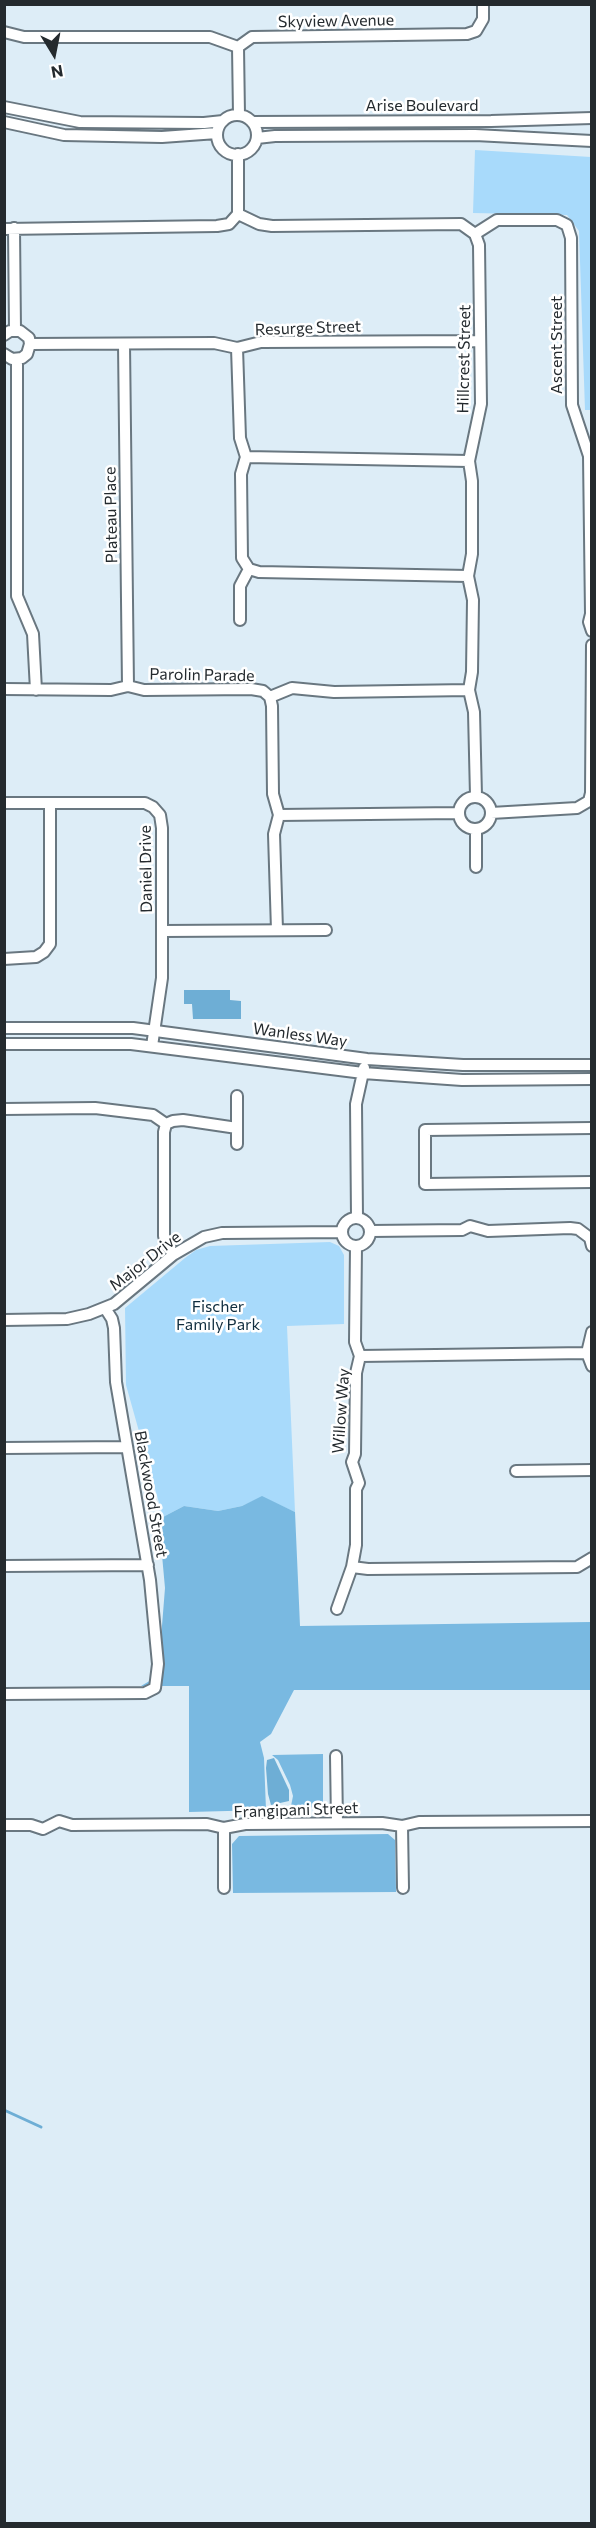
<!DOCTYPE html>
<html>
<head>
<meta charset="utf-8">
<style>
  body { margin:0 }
  #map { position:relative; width:596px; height:2528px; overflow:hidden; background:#ddedf7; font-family:Commissioner,sans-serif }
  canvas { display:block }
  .frame { position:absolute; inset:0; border:6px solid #242a2e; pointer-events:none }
  .north { position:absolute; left:24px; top:24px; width:60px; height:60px; -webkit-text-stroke:4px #fff; paint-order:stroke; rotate:170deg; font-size:16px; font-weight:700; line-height:24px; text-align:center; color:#242a2e }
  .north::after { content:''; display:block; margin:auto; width:21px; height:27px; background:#242a2e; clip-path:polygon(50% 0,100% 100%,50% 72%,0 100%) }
</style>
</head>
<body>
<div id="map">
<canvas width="596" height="2528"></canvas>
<div class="frame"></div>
<div class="north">N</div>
</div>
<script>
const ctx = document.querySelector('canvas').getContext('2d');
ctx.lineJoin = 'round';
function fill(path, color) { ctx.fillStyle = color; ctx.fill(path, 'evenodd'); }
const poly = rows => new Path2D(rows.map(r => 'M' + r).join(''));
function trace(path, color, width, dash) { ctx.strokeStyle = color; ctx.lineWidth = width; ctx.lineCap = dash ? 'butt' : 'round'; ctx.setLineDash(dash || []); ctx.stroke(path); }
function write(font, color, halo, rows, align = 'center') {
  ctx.font = font + ' Commissioner,sans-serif'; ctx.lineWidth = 5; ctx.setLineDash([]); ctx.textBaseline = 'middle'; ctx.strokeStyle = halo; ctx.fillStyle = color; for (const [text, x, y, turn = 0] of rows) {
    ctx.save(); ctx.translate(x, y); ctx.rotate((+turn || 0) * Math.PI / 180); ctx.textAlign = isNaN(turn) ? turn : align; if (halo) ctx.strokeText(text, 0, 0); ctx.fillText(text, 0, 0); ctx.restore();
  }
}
const green = poly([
  [475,150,591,157,591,410,585,410,579,231,567,215,473,213],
  [330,1242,339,1246,344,1255,344,1324,287,1326,295,1512,262,1497,242,1506,218,1511,184,1506,163,1517,126,1385,125,1308,185,1258,196,1250,210,1246]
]);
const forest = poly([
  [262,1496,295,1512,300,1626,591,1622,591,1690,294,1690,271,1734,260,1742,264,1758,266,1810,189,1812,189,1686,141,1686,158,1676,165,1588,160,1533,163,1517,184,1506,218,1511,242,1506],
  [323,1754,323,1807,295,1808,291,1806,293,1796,290,1785,278,1760,272,1755],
  [388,1834,395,1840,396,1892,233,1893,232,1844,239,1836]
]);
const water = poly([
  [184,990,230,990,230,1000,241,1001,241,1019,193,1019,192,1004,184,1004],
  [274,1758,289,1790,289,1801,271,1805,268,1794,266,1768,267,1760]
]);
const stream = poly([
  [4,2110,41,2127]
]);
const minor = poly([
  [4,32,24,37,210,37,238,47],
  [4,107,80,122,204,123,223,121],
  [239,115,238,47,252,37,467,34,476,31,483,19,483,4],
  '217 135a20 20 0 1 1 40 0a20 20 0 1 1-40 0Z',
  [4,122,64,135,162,137,217,133],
  [252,122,491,121,592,118],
  [257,138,275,136,475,135,592,141],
  [238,214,259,224,272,226,461,224,475,234,479,245,481,404,469,461,472,481,472,554,468,576,473,600,472,672,469,690,474,712,476,796],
  [14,228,15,330],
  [4,229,217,226,229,224,238,214,238,154],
  [475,234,497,220,557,220,567,225,571,238,572,405,589,456,591,614,589,622,592,631],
  [4,335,10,331,20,331,29,338,30,344,27,354,22,358,12,359,4,354],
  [30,344,214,343,237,348,261,342,480,341],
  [124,344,128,686],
  [237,348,240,438,246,457,241,474,242,558,249,569,240,586,240,620],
  [17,359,17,596,33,634,36,690],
  [246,457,469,461],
  [249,569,259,572,468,576],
  [4,689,111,690,128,686,144,690,251,689,263,691,270,697,272,706,273,794,279,815,274,834,277,930],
  [270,697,292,688,334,692,469,690],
  '459 813a16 16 0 1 1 32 0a16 16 0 1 1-32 0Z',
  [4,803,145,803,153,807,160,815,162,828,162,978,152,1046],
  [491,813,577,808,589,801,591,793,592,645],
  [279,815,458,813],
  [476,829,476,867],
  [163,931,326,930],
  [4,959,36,957,44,952,50,944,50,803],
  [4,1028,133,1028,367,1059,463,1065,592,1065],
  [4,1044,131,1044,363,1073,462,1080,592,1079],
  [237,1096,237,1144],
  [4,1109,95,1108,153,1115,166,1124],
  [592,1128,425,1130,425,1184,592,1182],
  '342 1232a14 14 0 1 1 28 0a14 14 0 1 1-28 0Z',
  [357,1218,356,1104,364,1068],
  [371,1231,462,1230,470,1226,488,1231,570,1228,578,1229,590,1238,592,1246],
  [173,1255,164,1236,164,1132,166,1124,173,1121,183,1120,237,1128],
  [4,1320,67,1319,89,1314,114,1304,173,1255,204,1237,222,1233,342,1232],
  [592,1332,587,1353,592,1366],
  [360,1356,587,1353],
  [4,1448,127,1447],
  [516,1471,592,1470],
  [4,1566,148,1565],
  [352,1567,368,1569,577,1567,592,1558],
  [337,1609,352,1567,356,1545,356,1489,359,1483,352,1462,355,1454,356,1373,360,1356,355,1342,356,1246],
  [4,1694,145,1693,155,1688,158,1664,150,1580,116,1382,114,1328,112,1319,105,1308],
  [336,1756,337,1823],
  [4,1825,31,1825,43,1829,59,1821,72,1825,207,1824,224,1828,245,1824,382,1823,402,1826,419,1822,592,1821],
  [402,1826,403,1888],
  [224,1828,224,1888]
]);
const streetNames = [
  ["Skyview Avenue",336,21,-1],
  ["Arise Boulevard",422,106],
  ["Resurge Street",308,328,-2],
  ["Ascent Street",557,345,-90],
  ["Hillcrest Street",464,359,-89],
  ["Plateau Place",111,515,-91],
  ["Parolin Parade",202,675,1],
  ["Daniel Drive",146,869,-91],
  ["Wanless Way",300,1035,8],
  ["Major Drive",145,1261,-38],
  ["Willow Way",341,1411,-86],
  ["Blackwood Street",151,1494,80],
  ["Frangipani Street",296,1810,-2]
];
const parkNames = [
  ["Fischer",218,1307],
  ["Family Park",218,1325]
];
fill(green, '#a8dafb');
fill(forest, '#79b9e1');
fill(water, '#6eaed5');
trace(stream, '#6eaed5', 3);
trace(minor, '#697780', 14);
trace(minor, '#fff', 10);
write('16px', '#242a2e', '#fff', streetNames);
write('16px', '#112e3f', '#fff', parkNames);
</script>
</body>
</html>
